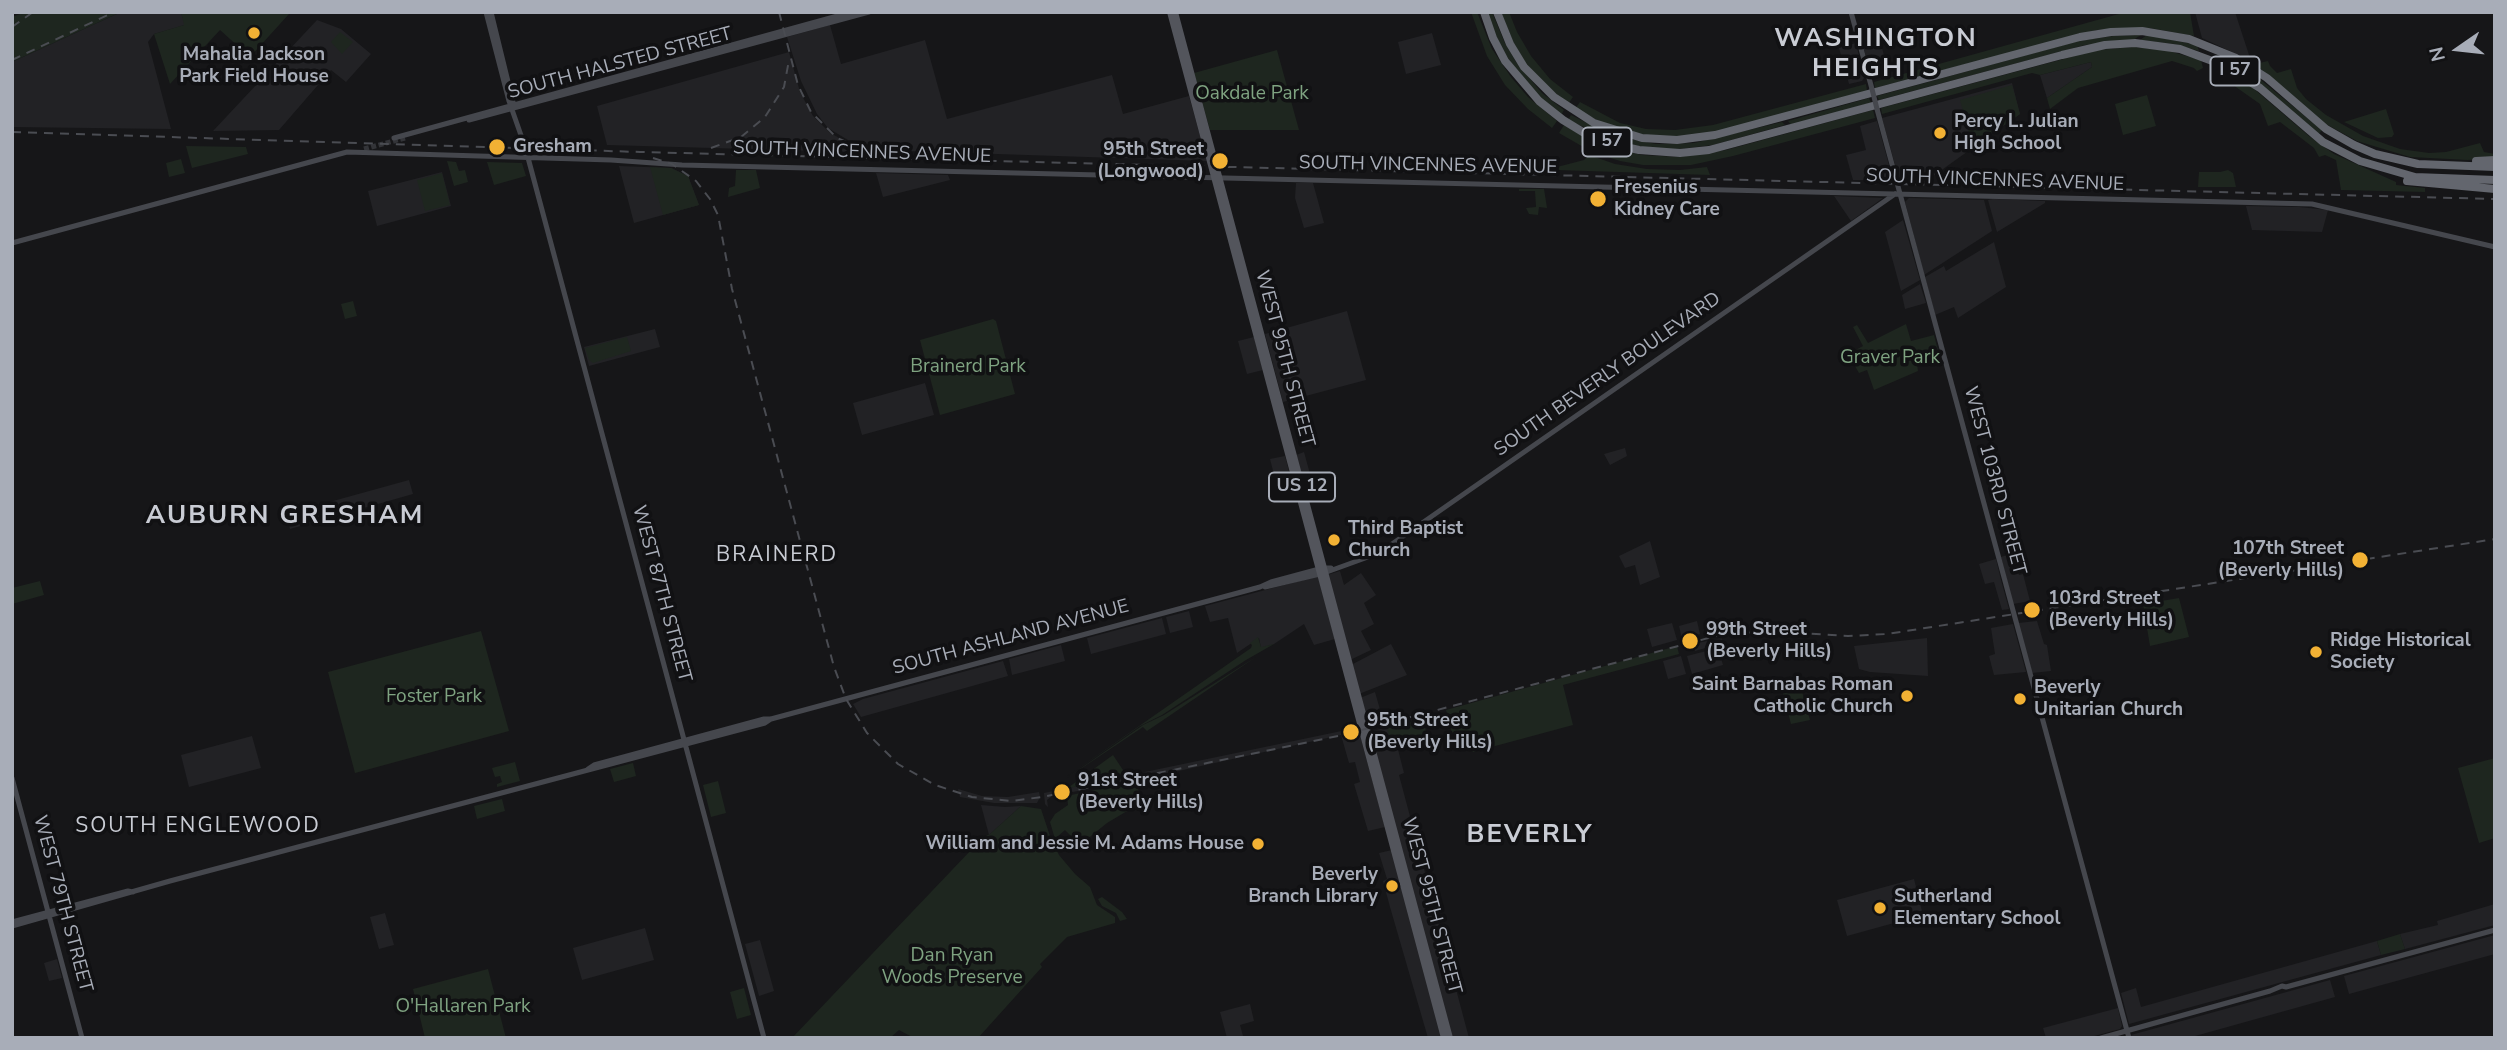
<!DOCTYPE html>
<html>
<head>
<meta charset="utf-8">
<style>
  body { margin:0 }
  #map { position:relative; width:2507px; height:1050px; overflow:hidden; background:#161618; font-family:"Nunito Sans",sans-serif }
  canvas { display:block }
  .frame { position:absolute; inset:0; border:14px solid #a8adb8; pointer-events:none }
  .north { position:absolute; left:2423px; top:14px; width:70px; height:70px; -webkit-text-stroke:5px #111113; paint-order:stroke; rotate:256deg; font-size:19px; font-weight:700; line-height:28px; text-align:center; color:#a8adb8 }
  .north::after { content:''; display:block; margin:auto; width:24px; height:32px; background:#a8adb8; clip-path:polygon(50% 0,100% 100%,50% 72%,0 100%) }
</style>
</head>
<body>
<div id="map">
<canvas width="2507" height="1050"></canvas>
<div class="frame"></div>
<div class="north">N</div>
</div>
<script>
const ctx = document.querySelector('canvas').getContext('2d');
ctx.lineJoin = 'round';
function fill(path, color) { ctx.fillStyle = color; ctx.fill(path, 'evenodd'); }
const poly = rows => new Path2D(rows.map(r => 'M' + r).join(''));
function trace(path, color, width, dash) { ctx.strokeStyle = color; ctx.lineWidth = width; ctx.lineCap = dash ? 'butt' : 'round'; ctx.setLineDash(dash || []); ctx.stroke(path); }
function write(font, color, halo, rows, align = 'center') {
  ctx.font = font + ' "Nunito Sans",sans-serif'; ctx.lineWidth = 7; ctx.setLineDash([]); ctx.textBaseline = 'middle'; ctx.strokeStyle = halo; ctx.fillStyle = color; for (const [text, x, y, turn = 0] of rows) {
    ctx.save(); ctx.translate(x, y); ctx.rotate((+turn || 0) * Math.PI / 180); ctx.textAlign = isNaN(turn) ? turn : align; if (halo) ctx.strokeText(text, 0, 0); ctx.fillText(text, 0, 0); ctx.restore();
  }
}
const built = poly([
  [121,12,181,12,185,25,154,34,148,42,171,129,12,127,12,62],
  [2195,12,2235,12,2251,61,2202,38],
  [317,20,341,29,371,54,346,82,331,70,279,130,213,131],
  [830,25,841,64,925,40,947,119,1112,75,1123,114,1189,96,1207,161,877,150,853,143,828,128,817,114,801,81,787,37],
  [1432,33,1441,65,1406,74,1398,42],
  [1879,38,1886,62,1869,67,1862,43],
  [1856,43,1864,78,1862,81,1849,84,1839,48],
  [789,52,800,92,813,116,829,132,854,147,854,152,607,145,597,106],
  [2091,62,2092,67,2047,98,2040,75],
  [2012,83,2020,114,1929,179,1899,179,1882,118],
  [1877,121,1893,180,1853,180,1846,155,1866,150,1860,126],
  [619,166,671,168,688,176,699,205,634,223],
  [442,172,451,206,377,226,368,191],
  [876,173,948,175,950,180,883,197],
  [1296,183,1313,183,1324,223,1304,228,1295,198],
  [1834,196,1883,198,1851,221],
  [1909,198,1984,200,1992,231,1924,275,1905,202],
  [1993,199,2045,201,2045,203,1997,232,1988,200],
  [2246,206,2299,207,2328,210,2322,232,2252,230],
  [1903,220,1920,280,1901,291,1885,232],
  [1994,242,2006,287,1958,318,1954,307,1935,315,1925,277,1944,266,1946,271],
  [1920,284,1926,303,1905,309,1902,295],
  [1347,311,1366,380,1283,402,1265,334],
  [655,329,660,347,589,366,584,347],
  [1254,337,1263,370,1247,374,1238,341],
  [925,383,934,415,862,435,853,403],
  [1625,448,1627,456,1610,465,1604,454],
  [1304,452,1310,474,1319,490,1307,497,1296,455],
  [1285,456,1294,490,1279,494,1270,459],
  [409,480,413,494,290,529,286,514],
  [1650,541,1660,577,1640,585,1635,565,1625,568,1619,556],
  [2013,553,2019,575,2023,574,2030,601,2013,604,2001,557],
  [1996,559,2001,580,2009,609,2002,610,1994,582,1985,584,1979,564],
  [1340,571,1344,585,1361,573,1376,595,1364,603,1374,624,1361,631,1371,650,1350,660,1327,575],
  [1318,576,1335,639,1314,645,1304,624,1274,644,1261,648,1259,638,1237,653,1228,618,1210,622,1205,606],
  [1189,611,1193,627,1170,633,1166,617],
  [1162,618,1166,634,1091,654,1087,638],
  [1697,621,1700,634,1682,639,1679,626],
  [2037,621,2044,644,2047,645,2051,671,2032,673,2018,623],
  [1672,623,1677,640,1652,647,1647,629],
  [2013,624,2026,672,1994,675,1989,656,1995,654,1991,628],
  [1722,638,1723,643,1695,651,1693,644],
  [1927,638,1928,676,1870,672,1859,669,1854,646],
  [1391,644,1407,675,1359,694,1351,665],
  [1061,645,1065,661,1012,675,1009,659],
  [1718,648,1723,665,1692,674,1687,656],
  [1681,656,1686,674,1668,679,1663,661],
  [1003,661,1008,676,861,717,853,704,863,699],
  [1375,692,1383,720,1367,724,1360,698],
  [1392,726,1404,773,1399,775,1469,1038,1452,1038,1369,732],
  [1356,728,1358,728,1385,827,1368,831,1354,784,1360,782,1355,762,1349,763,1341,735,1165,774,1052,796,1047,800,1048,807,1045,804,1044,793],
  [252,736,261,768,189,787,181,755],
  [958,789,982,796,1008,797,1039,792,1040,797,1037,803,994,803,960,797],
  [981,805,1005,807,1021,806,989,835],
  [1392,850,1442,1038,1428,1038,1390,907,1383,881,1387,879,1379,853],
  [1914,879,1923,915,1847,936,1837,900],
  [2495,904,2495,925,2405,949,2400,934,2438,925,2437,921],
  [385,913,394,945,379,949,370,917],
  [645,928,654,960,582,980,573,948],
  [2495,935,2495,954,2349,994,2344,976],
  [760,940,774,991,759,996,745,944],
  [2377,941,2381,955,2129,1024,2121,993,2136,988,2141,1007],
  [57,959,62,978,49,981,44,963],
  [2330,980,2335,997,2188,1038,2132,1038,2131,1035],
  [1250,1004,1254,1021,1240,1025,1243,1036,1227,1038,1220,1012],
  [2118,1008,2122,1026,2120,1029,2087,1038,2046,1038,2043,1028]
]);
const green = poly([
  [20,12,121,12,12,62,12,17,20,14],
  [181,12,284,12,289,14,250,57,220,30,170,84,154,34,184,25],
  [1471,12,1477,12,1492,49,1511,77,1528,97,1557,121,1552,128,1528,109,1505,85,1487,56],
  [1487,12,1492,12,1504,41,1516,62,1542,93,1564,110,1561,115,1543,101,1510,62,1498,41],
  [1501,12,1509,12,1517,32,1531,56,1550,79,1573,97,1568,104,1538,78,1525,62,1514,44],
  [2126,12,2190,12,2194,36,2150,28,2097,30,1875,88,1874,82],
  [340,32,353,42,342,54,331,42],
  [2141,35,2133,40,2085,45,1879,100,1877,96,2078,41,2113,36],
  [2147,35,2197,45,2199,51,2174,44,2140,40],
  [2134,47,2165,50,2194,58,2201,60,2203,68,2197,71,2194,68,2172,61,2078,88,2050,109,2047,98,2092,67,2091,62,2040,75,2032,73,1882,114,1881,108,2097,50],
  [1277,50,1299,130,1210,130,1194,73],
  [2268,61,2270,66,2277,73,2291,69,2297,88,2306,99,2326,115,2363,136,2400,149,2429,153,2446,152,2480,143,2484,152,2495,154,2495,158,2468,160,2410,157,2357,141,2324,123,2255,64],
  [2245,67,2322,130,2318,135,2264,87,2238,69],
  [2227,72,2253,88,2309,136,2334,154,2396,182,2396,185,2425,188,2425,192,2341,190,2336,160,2325,155,2319,157,2314,148,2280,122,2268,126,2260,104,2233,85,2226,82,2216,83,2214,76],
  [1866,84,1867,91,1715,132,1685,136,1655,136,1632,133,1603,123,1575,109,1580,102,1620,123,1646,129,1675,130,1713,125],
  [2012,85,2020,114,1973,147,1960,100],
  [2147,95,2156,126,2123,135,2115,104],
  [1869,98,1871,103,1791,125,1788,121],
  [2386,109,2394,134,2392,137,2378,138,2344,122],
  [1873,110,1875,118,1733,156,1691,165,1643,165,1620,161,1592,152,1559,133,1564,125,1583,136,1616,149,1642,155,1679,157,1726,150],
  [1571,115,1612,135,1656,144,1694,143,1782,122,1785,125,1713,145,1672,150,1647,148,1612,140,1568,120],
  [186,146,246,147,248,154,192,168],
  [1589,155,1615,164,1647,169,1680,170,1707,167,1710,175,1556,170,1557,167,1584,160],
  [181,159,185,173,169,177,166,163],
  [447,161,456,162,459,171,465,170,468,182,454,186],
  [487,162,522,163,526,176,494,185],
  [650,167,671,168,688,176,699,205,663,215],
  [736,170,756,170,760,188,728,197,729,188,735,186],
  [2228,170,2233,173,2236,187,2198,187,2199,172,2220,172],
  [442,173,450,205,425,211,417,180],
  [1519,189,1544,189,1547,208,1539,207,1538,215,1529,214,1526,208,1536,207,1535,191,1519,191],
  [353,301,357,316,345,319,341,304],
  [993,319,996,321,1015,394,940,415,920,340],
  [1906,324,1911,341,1934,335,1940,358,1917,364,1918,371,1874,390,1867,370,1859,373,1848,354,1863,346,1853,327,1857,325,1868,343],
  [627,337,631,351,593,363,589,360,585,348],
  [40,581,44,595,12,604,12,588],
  [2179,598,2189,637,2150,646,2143,604],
  [481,631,509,731,355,773,328,672],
  [1258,637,1261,647,1274,644,1246,660,1162,715,1140,726,1066,777,1251,648,1252,645,1250,643],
  [1677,646,1679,654,1563,685,1573,725,1473,752,1467,733,1453,737,1446,710],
  [1256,657,1147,731,1143,727,1067,778,1143,725,1164,715],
  [1798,677,1810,720,1791,724,1779,679],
  [1423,719,1428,740,1393,749,1387,728],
  [1113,755,1127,776,1069,788,1069,787],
  [2495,758,2495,838,2479,843,2458,768],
  [515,762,520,781,497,787,497,784,502,782,500,776,495,777,492,768],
  [633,763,636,776,614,782,610,769],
  [718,781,726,813,711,817,703,785],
  [1134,781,1144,801,1107,823,1080,845,1065,830,1055,839,1050,822,1055,814,1068,805,1067,796],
  [502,799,505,811,477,819,474,806],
  [1021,806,1041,809,1051,839,1059,855,1075,874,1090,887,1097,905,1115,917,1115,923,1067,937,1040,964,1042,967,978,1038,914,1038,899,1030,890,1038,792,1038,972,849,972,842,990,834],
  [1102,897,1122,912,1127,919,1120,921,1116,913,1102,906,1098,899],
  [2400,934,2405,949,2381,955,2377,941],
  [488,969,506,1038,425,1038,413,989],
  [744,988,751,1015,737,1019,730,992]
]);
const secondaryTunnel = poly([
  [520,141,524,153],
  [364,149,405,138]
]);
const secondary = poly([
  [486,12,509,101,523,141],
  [491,12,514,106],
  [1851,12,1872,89],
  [1877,109,2129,1038],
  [469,120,869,12],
  [394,138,852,12],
  [527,154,764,1038],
  [12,243,347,152,611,160,682,165,2312,204,2495,247],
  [1265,587,1324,573,1379,553,1895,194],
  [588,769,594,765,764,719,770,719],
  [12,778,82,1038],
  [12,922,128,891,133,892],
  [12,926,170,881,765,723,771,719,1260,587,1271,582,1323,568,1331,568],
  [2101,1038,2270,991,2282,986,2286,987,2495,930]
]);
const primary = poly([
  [1170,12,1444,1038],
  [1175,12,1450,1038]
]);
const motorway = poly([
  [1484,12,1493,38,1505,61,1539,101,1563,120,1586,134,1612,144,1639,150,1680,153,1709,150,2062,55,2105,45,2135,43,2180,49,2223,65,2260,88,2323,142,2360,161,2415,177,2495,180],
  [1497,12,1510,44,1524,67,1554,97,1594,123,1642,138,1677,140,1715,135,2080,37,2111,32,2142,31,2189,39,2236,58,2267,78,2326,129,2354,145,2375,154,2418,164,2495,167],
  [2476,161,2495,160],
  [2407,181,2495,189]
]);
const rail = poly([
  [779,12,798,85,811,112,837,138,870,152],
  [12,27,33,12],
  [12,60,114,12],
  [12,132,640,152,2495,199],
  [711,148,741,137,765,117,784,87,789,60],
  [653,158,672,164,696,181,710,199,718,215,732,289,834,667,846,699,867,733,898,764,935,785,972,797,1011,801,1042,797,1343,735,1716,636,1766,631,1848,636,1887,634,2495,539]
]);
const secondaryBridge = poly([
  [1872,89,1877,109]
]);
const markers = [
  [254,33,7,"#f2b134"],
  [1940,133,7,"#f2b134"],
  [497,147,9,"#f2b134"],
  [1220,161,9,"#f2b134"],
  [1598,199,9,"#f2b134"],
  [1334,540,7,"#f2b134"],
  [2360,560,9,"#f2b134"],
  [2032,610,9,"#f2b134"],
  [1690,641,9,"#f2b134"],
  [2316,652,7,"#f2b134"],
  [1907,696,7,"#f2b134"],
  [2020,699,7,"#f2b134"],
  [1351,732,9,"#f2b134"],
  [1062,792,9,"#f2b134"],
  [1258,844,7,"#f2b134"],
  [1392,886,7,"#f2b134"],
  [1880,908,7,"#f2b134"]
];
const shields = [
  [2235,71,49],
  [1607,142,49],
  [1302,487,66]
];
const shieldNames = [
  ["I 57",2235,71],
  ["I 57",1607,142],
  ["US 12",1302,487]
];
const poiNames = [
  ["Mahalia Jackson",254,55,"center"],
  ["Park Field House",254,77,"center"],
  ["Percy L. Julian",1954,122],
  ["High School",1954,144],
  ["Gresham",513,147],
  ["95th Street",1204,150,"right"],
  ["(Longwood)",1204,172,"right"],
  ["Fresenius",1614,188],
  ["Kidney Care",1614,210],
  ["Third Baptist",1348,529],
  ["Church",1348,551],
  ["107th Street",2344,549,"right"],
  ["(Beverly Hills)",2344,571,"right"],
  ["103rd Street",2048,599],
  ["(Beverly Hills)",2048,621],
  ["99th Street",1706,630],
  ["(Beverly Hills)",1706,652],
  ["Ridge Historical",2330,641],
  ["Society",2330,663],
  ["Saint Barnabas Roman",1893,685,"right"],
  ["Catholic Church",1893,707,"right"],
  ["Beverly",2034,688],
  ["Unitarian Church",2034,710],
  ["95th Street",1367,721],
  ["(Beverly Hills)",1367,743],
  ["91st Street",1078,781],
  ["(Beverly Hills)",1078,803],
  ["William and Jessie M. Adams House",1244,844,"right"],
  ["Beverly",1378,875,"right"],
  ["Branch Library",1378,897,"right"],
  ["Sutherland",1894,897],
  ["Elementary School",1894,919]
];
const streetNames = [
  ["SOUTH HALSTED STREET",620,64,-15],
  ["SOUTH VINCENNES AVENUE",862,153,2],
  ["SOUTH VINCENNES AVENUE",1428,166,1],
  ["SOUTH VINCENNES AVENUE",1995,181,2],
  ["WEST 95TH STREET",1284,359,75],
  ["SOUTH BEVERLY BOULEVARD",1608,375,-35],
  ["WEST 103RD STREET",1994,481,75],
  ["WEST 87TH STREET",661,594,75],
  ["SOUTH ASHLAND AVENUE",1011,638,-15],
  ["WEST 79TH STREET",62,904,75],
  ["WEST 95TH STREET",1431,906,75]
];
const parkNames = [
  ["Oakdale Park",1252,94],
  ["Graver Park",1890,358],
  ["Brainerd Park",968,367],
  ["Foster Park",434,697],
  ["Dan Ryan",952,956],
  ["Woods Preserve",952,978],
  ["O'Hallaren Park",463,1007]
];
const neighbourhoodNames = [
  ["BRAINERD",777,556],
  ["SOUTH ENGLEWOOD",198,827]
];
const districtNames = [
  ["WASHINGTON",1876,40],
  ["HEIGHTS",1876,70],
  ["AUBURN GRESHAM",285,517],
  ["BEVERLY",1530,836]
];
fill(built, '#222225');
fill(green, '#1e261f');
trace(secondaryTunnel, '#333438', 5, [5, 2.5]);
trace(secondary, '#45474d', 5);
trace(primary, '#53555c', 6);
trace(motorway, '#63666e', 8);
trace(rail, '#4a4c52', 2, [9, 7]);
trace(secondaryBridge, '#45474d', 5);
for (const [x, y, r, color] of markers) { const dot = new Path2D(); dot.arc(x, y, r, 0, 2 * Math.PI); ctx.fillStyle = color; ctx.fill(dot); trace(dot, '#111113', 2.5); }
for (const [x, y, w] of shields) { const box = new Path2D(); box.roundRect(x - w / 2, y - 14.5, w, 29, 5); ctx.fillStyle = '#111113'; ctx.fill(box); trace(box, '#a8adb8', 2); }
write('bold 18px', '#a8adb8', null, shieldNames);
write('bold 19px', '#a8adb8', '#111113', poiNames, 'left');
write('19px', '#a8adb8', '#111113', streetNames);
write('19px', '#7fa381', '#111113', parkNames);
ctx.letterSpacing = '2px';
write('21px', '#c9ccd4', '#111113', neighbourhoodNames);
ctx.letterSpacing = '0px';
ctx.letterSpacing = '2px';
write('bold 26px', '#c9ccd4', '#111113', districtNames);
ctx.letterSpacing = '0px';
</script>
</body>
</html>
